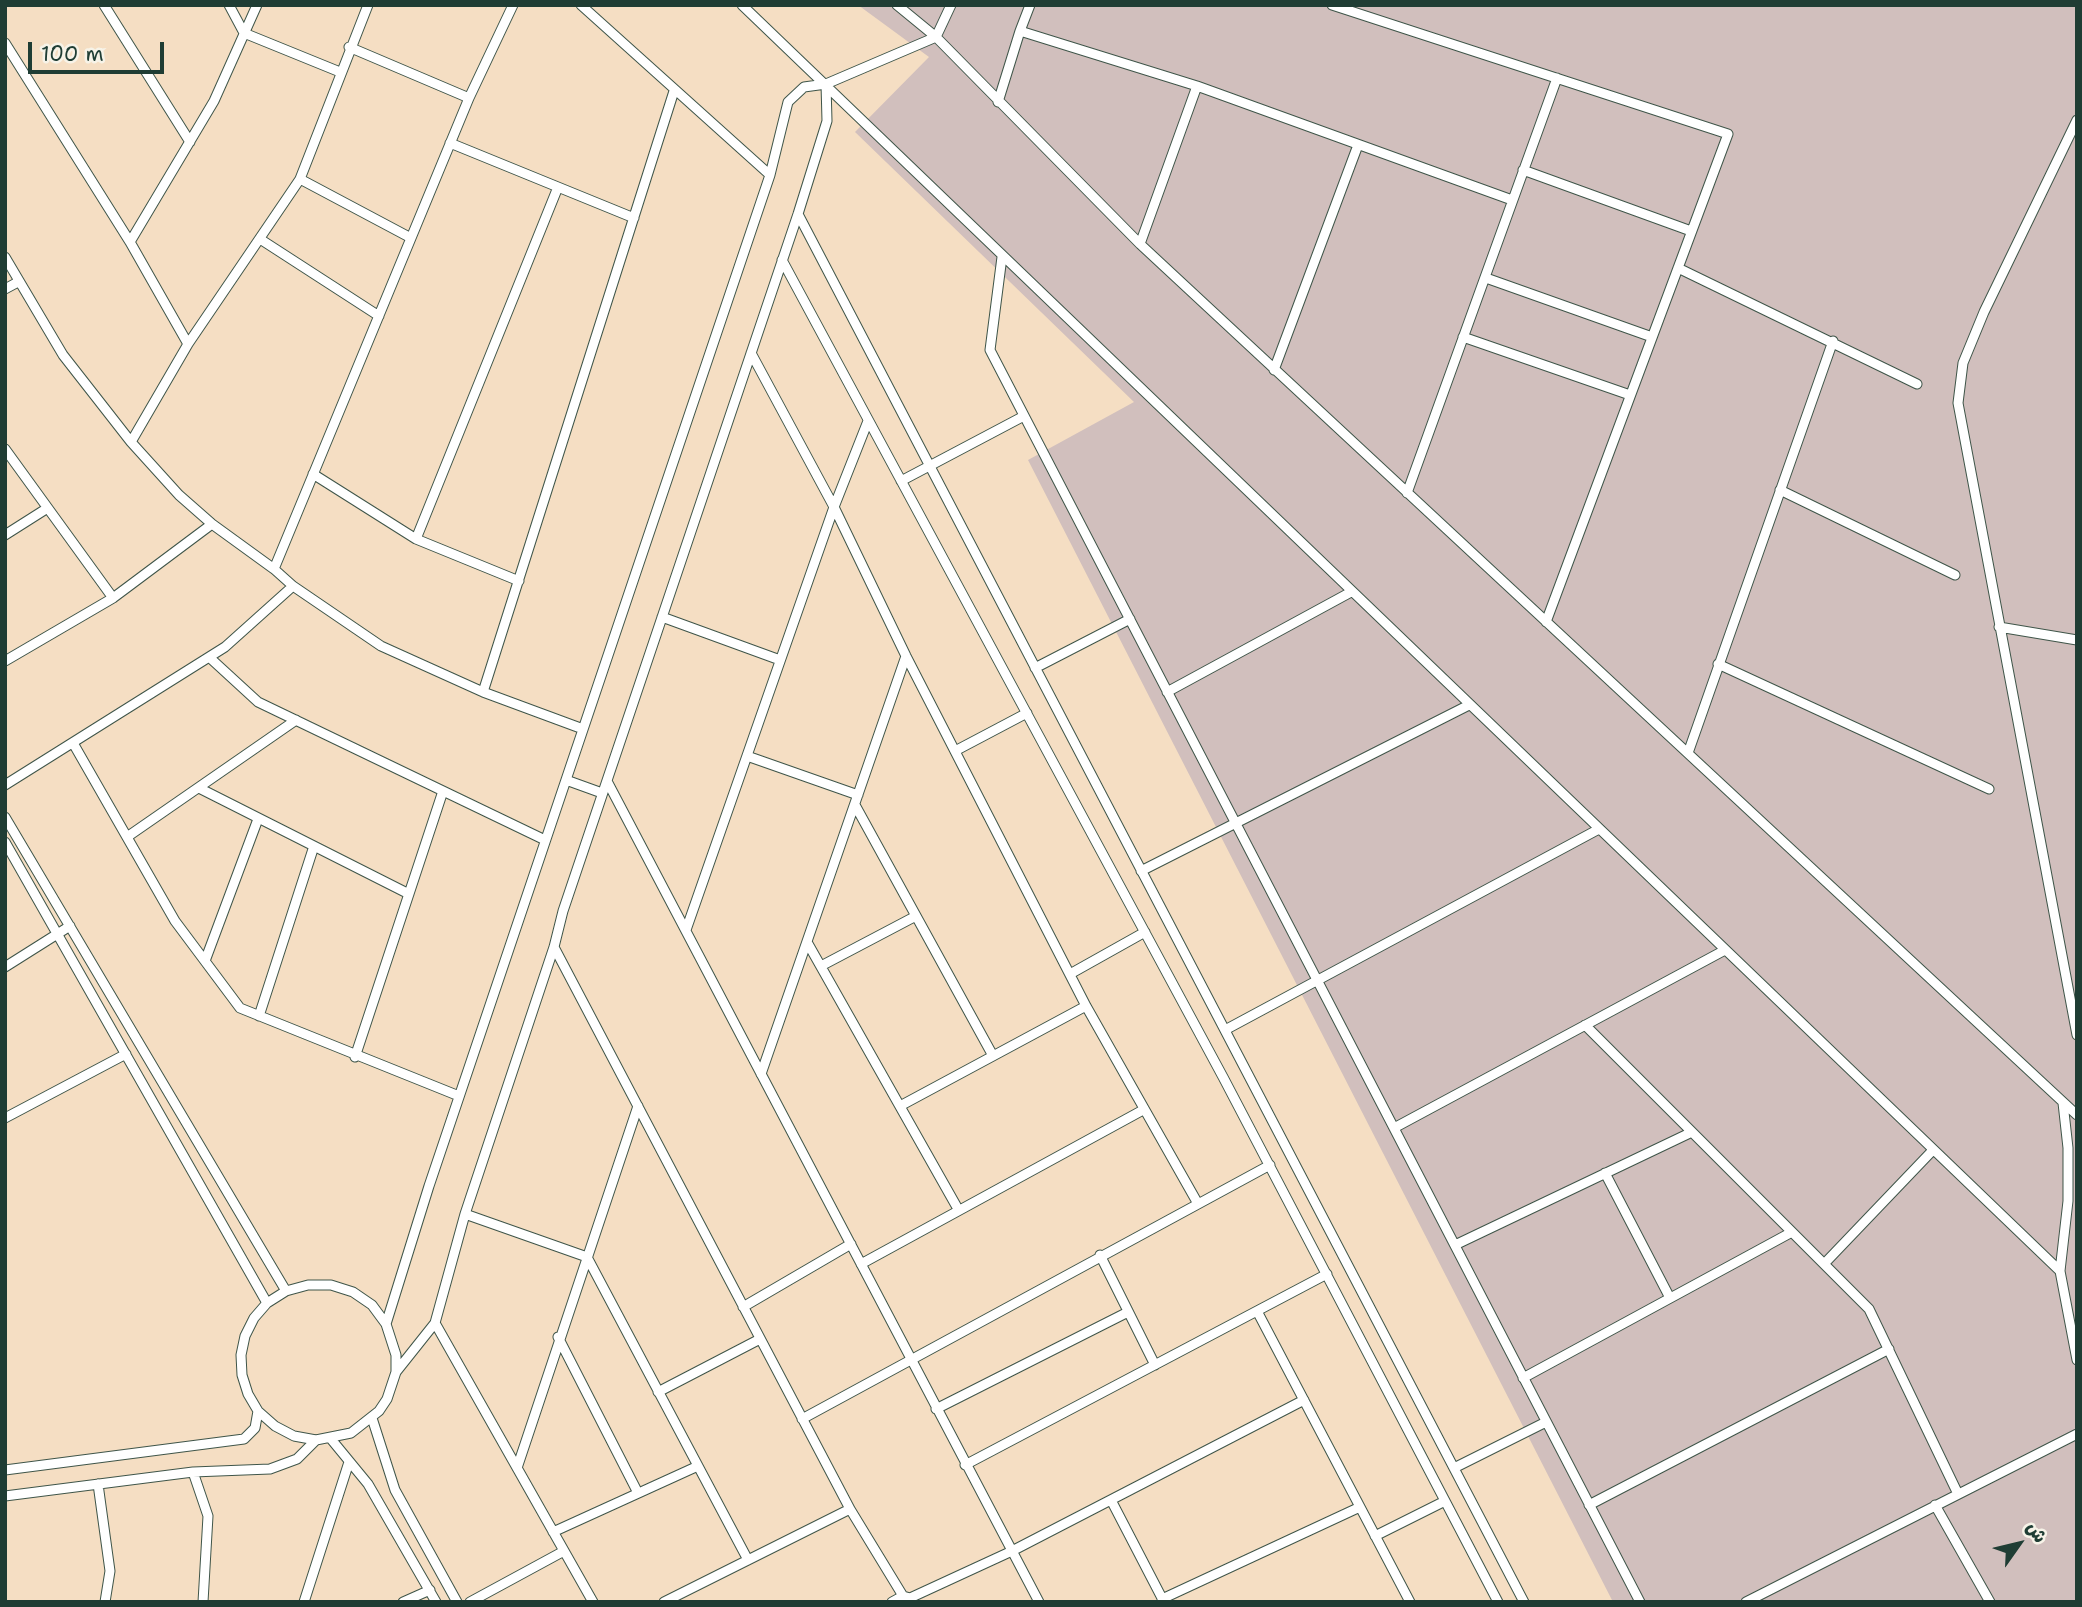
<!DOCTYPE html>
<html>
<head>
<meta charset="utf-8">
<style>
  body { margin:0 }
  #map { position:relative; width:2082px; height:1607px; overflow:hidden; background:#f5dec3; font-family:"Shantell Sans","Playpen Sans Arabic",sans-serif }
  canvas { display:block }
  .frame { position:absolute; inset:0; border:7px solid #1f3d34; pointer-events:none }
  .north { position:absolute; left:1984px; top:1509px; width:70px; height:70px; -webkit-text-stroke:5px #f7f3e8; paint-order:stroke; rotate:56deg; font-size:19px; font-weight:700; line-height:28px; text-align:center; color:#1f3d34 }
  .north::after { content:''; display:block; margin:auto; width:24px; height:32px; background:#1f3d34; clip-path:polygon(50% 0,100% 100%,50% 72%,0 100%) }
  .scale { position:absolute; left:28px; top:42px; width:136px; height:32px; box-sizing:border-box; border:4px solid #1f3d34; border-top:0; padding-left:9px; font-size:21px; line-height:24px; white-space:nowrap; color:#1f3d34; -webkit-text-stroke:5px #f7f3e8; paint-order:stroke }
</style>
</head>
<body>
<div id="map">
<canvas width="2082" height="1607"></canvas>
<div class="frame"></div>
<div class="north">ش</div>
<div class="scale">100 m</div>
</div>
<script>
const ctx = document.querySelector('canvas').getContext('2d');
ctx.lineJoin = 'round';
function fill(path, color) { ctx.fillStyle = color; ctx.fill(path, 'evenodd'); }
const poly = rows => new Path2D(rows.map(r => 'M' + r).join(''));
function trace(path, color, width, dash) { ctx.strokeStyle = color; ctx.lineWidth = width; ctx.lineCap = dash ? 'butt' : 'round'; ctx.setLineDash(dash || []); ctx.stroke(path); }
const industrial = poly([
  [858,5,2077,5,2077,1602,1613,1602,1028,460,1134,402,855,132,929,57]
]);
const minor = poly([
  [104,5,190,142],
  [229,5,244,33,340,72],
  [581,5,770,175],
  [742,5,2060,1271,2077,1360],
  [897,5,936,37,1140,244,2077,1115],
  [1332,5,1728,134,1546,622],
  [1020,31,1030,5],
  [5,43,130,242,188,344],
  [349,47,469,98],
  [998,102,1020,31,1197,86,1512,200],
  [2077,120,1984,312,1963,363,1958,403,2077,1035],
  [450,143,634,218],
  [1523,170,1691,231],
  [300,179,411,238],
  [798,214,1524,1602],
  [260,239,379,316],
  [130,242,214,101,257,5],
  [1140,244,1197,86],
  [5,257,63,355,131,442,179,495,212,524,274,569,293,586,381,646,483,692,583,729],
  [1002,257,990,350,1640,1602],
  [782,260,1223,1077,1498,1602],
  [1678,268,1917,384],
  [1486,278,1652,337],
  [5,289,18,282],
  [1463,337,1630,395],
  [751,353,834,507,906,656,1086,1006,1197,1202],
  [1274,370,1358,145],
  [131,442,188,344,300,179,368,5],
  [5,449,113,598],
  [313,474,416,539,519,581],
  [901,481,1024,416],
  [1780,490,1955,575],
  [1407,493,1557,78],
  [5,535,46,509],
  [416,539,558,187],
  [274,569,469,98,513,5],
  [662,617,780,660],
  [1999,627,2077,640],
  [209,657,258,702,545,840],
  [5,661,113,598,212,524],
  [1718,664,1989,789],
  [1035,668,1130,619],
  [483,692,674,91],
  [1167,692,1351,592],
  [73,743,175,921,240,1008,459,1096],
  [955,751,1027,713],
  [1688,753,1833,341],
  [747,756,858,795],
  [566,780,602,793],
  [607,781,1039,1602],
  [5,785,225,647,293,586],
  [199,788,409,894],
  [855,805,992,1054],
  [5,817,286,1291],
  [127,837,296,720],
  [5,842,267,1303],
  [1141,871,1469,705],
  [686,930,834,507,868,421],
  [807,942,958,1209],
  [554,947,850,1509,903,1596],
  [205,961,258,819],
  [821,966,916,916],
  [5,967,70,926],
  [1070,974,1145,932],
  [259,1016,314,846],
  [1585,1025,1869,1309,1958,1494],
  [1225,1030,1599,829],
  [355,1057,443,791],
  [761,1074,906,656],
  [900,1106,1086,1006],
  [5,1118,126,1054],
  [1394,1128,1725,950],
  [1605,1173,1670,1298],
  [465,1214,587,1257,748,1560],
  [1455,1245,1692,1132],
  [1100,1255,1155,1365],
  [861,1264,1143,1110],
  [1824,1264,1933,1150],
  [2060,1271,2068,1201,2068,1148,2063,1103],
  [743,1307,851,1244],
  [1257,1311,1410,1602],
  [435,1323,593,1602],
  [386,1324,372,1305,353,1292,331,1285,308,1285,286,1291,267,1303,254,1318,245,1336,241,1355,242,1375,248,1394,258,1411,275,1426,294,1436,316,1440,351,1433,379,1411,387,1399,396,1372,396,1355,386,1324,429,1186,770,175,788,102,804,87,826,84,936,37,951,5],
  [558,1337,638,1493],
  [396,1372,435,1323,465,1214,554,947,563,911,798,214,827,121,826,84],
  [1523,1378,1792,1232],
  [658,1392,760,1339],
  [936,1409,1128,1312],
  [372,1418,395,1490,457,1602],
  [802,1419,1270,1165],
  [331,1439,368,1484,436,1602],
  [965,1465,1327,1274],
  [517,1468,638,1106],
  [1454,1468,1546,1422],
  [5,1470,244,1439,255,1428,258,1411],
  [193,1472,208,1516,203,1602],
  [98,1484,110,1571,105,1602],
  [5,1496,193,1472,270,1469,297,1459,316,1440],
  [1111,1500,1164,1602],
  [1589,1505,1889,1349],
  [1935,1505,1990,1602],
  [553,1532,698,1466],
  [1375,1536,1445,1501],
  [1162,1599,1360,1507],
  [304,1602,349,1462],
  [403,1602,430,1590],
  [470,1602,564,1551],
  [664,1602,850,1509],
  [892,1602,903,1596,910,1598,1012,1551,1304,1400],
  [1746,1602,2077,1434]
]);
fill(industrial, '#d1bfbd');
trace(minor, '#3f5549', 11);
trace(minor, '#fff', 9);
</script>
</body>
</html>
